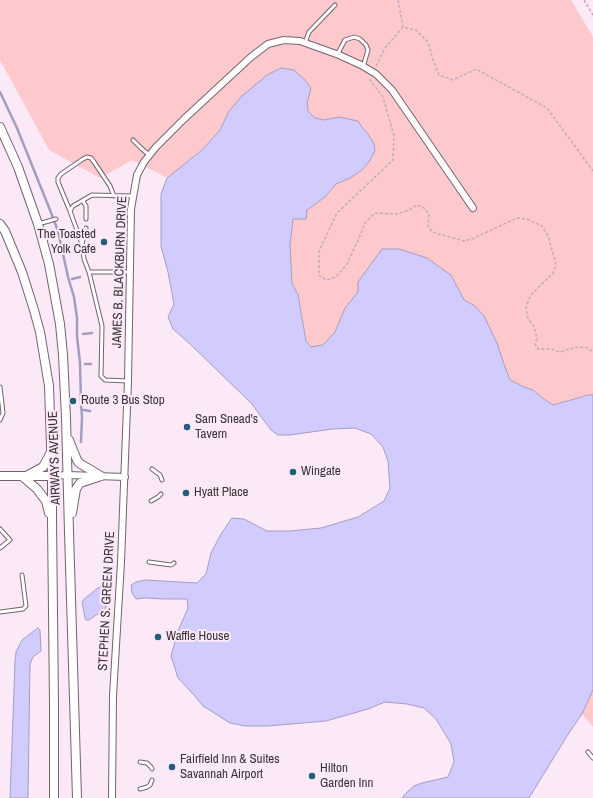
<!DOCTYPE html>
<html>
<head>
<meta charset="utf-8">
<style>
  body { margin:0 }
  canvas { display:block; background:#fce9f8 }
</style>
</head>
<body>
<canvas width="593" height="798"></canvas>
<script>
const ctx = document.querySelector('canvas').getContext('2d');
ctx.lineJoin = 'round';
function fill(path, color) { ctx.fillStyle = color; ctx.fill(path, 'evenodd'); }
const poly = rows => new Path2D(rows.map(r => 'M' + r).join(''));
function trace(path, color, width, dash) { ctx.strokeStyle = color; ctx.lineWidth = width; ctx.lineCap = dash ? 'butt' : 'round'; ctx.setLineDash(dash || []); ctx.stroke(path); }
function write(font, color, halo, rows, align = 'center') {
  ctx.font = font + ' "Archivo Narrow",sans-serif'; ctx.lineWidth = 4; ctx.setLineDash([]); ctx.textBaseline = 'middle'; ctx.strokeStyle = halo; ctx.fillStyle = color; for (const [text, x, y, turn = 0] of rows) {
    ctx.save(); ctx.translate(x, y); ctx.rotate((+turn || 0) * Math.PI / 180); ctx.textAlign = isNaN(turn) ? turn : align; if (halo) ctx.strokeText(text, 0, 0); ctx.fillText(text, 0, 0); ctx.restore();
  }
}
const green = poly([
  [0,0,571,0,593,37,593,395,587,395,571,400,553,405,541,397,533,390,524,387,510,380,504,364,497,343,484,316,475,306,464,300,451,275,358,292,345,308,335,332,323,346,311,347,306,341,298,296,292,283,290,245,293,219,325,197,336,184,350,178,362,170,369,162,368,134,362,127,358,121,339,117,329,119,325,120,316,118,308,111,307,103,311,88,304,79,294,70,229,111,220,130,202,150,167,178,132,160,100,178,49,150,0,60],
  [593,690,593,727,582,714]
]);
const water = poly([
  [281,68,294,70,304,79,311,88,307,103,308,111,315,118,325,120,329,119,339,117,358,121,362,127,368,134,374,144,375,151,369,162,362,170,350,178,336,184,325,197,307,210,306,219,293,219,290,245,292,283,298,295,306,341,311,347,323,345,335,332,345,308,358,292,358,282,382,249,399,249,427,258,451,275,464,300,475,306,484,316,497,343,504,364,510,380,524,387,533,390,541,397,553,405,571,400,588,395,593,395,593,690,582,714,567,736,529,798,402,798,406,793,414,786,422,783,448,777,454,762,451,744,436,719,424,708,407,704,385,702,368,709,326,721,268,726,245,726,230,723,203,706,194,695,178,678,171,656,178,631,188,608,187,599,164,599,145,598,136,599,132,593,131,585,136,582,145,580,197,583,206,574,211,553,221,534,232,518,244,519,267,531,290,531,321,528,358,517,384,501,390,488,388,461,383,447,371,434,355,428,332,429,290,435,278,435,271,430,251,403,189,343,173,329,168,317,174,304,168,272,161,246,161,194,167,178,202,150,220,130,229,111,242,96,267,75,281,68],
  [101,587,104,589,107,605,105,609,89,620,86,620,85,618,82,602,84,599,98,588,101,587],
  [38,628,40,630,41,651,33,657,30,664,28,798,10,798,15,662,16,652,22,640,38,628]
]);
const stream = poly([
  [0,92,17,128,50,210,58,231,68,277,74,297,77,318,77,336,80,363,81,402,82,417,81,442],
  [72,279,80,277],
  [83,334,92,333],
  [85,364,91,364],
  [84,410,90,411]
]);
const path = poly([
  [398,0,403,27],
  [584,0,593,15],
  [376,66,385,48,403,27,416,30,428,42,433,60,439,75,453,80,476,69,547,108,593,171],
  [370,79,370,80,383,97,394,136,393,160,337,213,319,251,319,275,326,280,336,277,347,264,359,238,365,223,375,213,397,214,409,210,417,205,424,208,429,214,428,226,432,232,464,241,472,239,517,218,527,219,542,226,548,236,556,264,553,273,530,296,526,308,528,318,534,327,537,338,535,344,538,349,551,349,560,352,577,347,588,348,593,352]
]);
const lane = poly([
  [305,43,309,32,335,5],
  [337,55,345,40,354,37,360,39,366,45,368,50,363,67],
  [133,140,141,148,149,155],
  [83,201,86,206,86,219],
  [70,211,58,182,58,178,61,174,83,159,87,157,91,158,94,162,110,186,114,196],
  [38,224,56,219],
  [82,244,86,228],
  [89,272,130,272],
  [128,381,105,380,101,376,102,326,89,272,84,259,82,244,70,211,73,206,92,195,133,196],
  [0,387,3,413,0,420],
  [152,469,160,475,162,480],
  [151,501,158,497,161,494],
  [0,529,10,540,0,548],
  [149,562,171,565,174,563],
  [0,612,23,609,26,606,22,575],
  [588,752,593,758],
  [140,762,147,763,151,767,152,769],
  [140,789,147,787,150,785,152,780]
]);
const street = poly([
  [52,476,68,475,125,477],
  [112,798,113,696,121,562,128,381,131,209,137,175,144,162,156,147,184,119,251,57,268,44,284,40,300,41,339,55,361,65,376,74,392,90,473,208]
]);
const secondary = poly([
  [0,127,18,167,38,224,49,264,60,324,63,355,66,418,69,532,77,798],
  [0,224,5,231,22,272,34,310,40,332,49,386,52,476,52,520,54,704,54,798],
  [69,440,77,460,79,463,101,476],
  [28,475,43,467,51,452],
  [0,476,52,476],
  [23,477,37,489,46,501,49,513],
  [72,513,76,489,80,483,101,476]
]);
const markers = [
  [104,242,4,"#255e78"],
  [73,401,4,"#255e78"],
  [187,427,4,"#255e78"],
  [293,472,4,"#255e78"],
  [186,493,4,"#255e78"],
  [158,637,4,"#255e78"],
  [172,767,4,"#255e78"],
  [312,776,4,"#255e78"]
];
const poiNames = [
  ["The Toasted",96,235,"right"],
  ["Yolk Cafe",96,250,"right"],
  ["Route 3 Bus Stop",81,401],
  ["Sam Snead's",195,420],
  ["Tavern",195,435],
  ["Wingate",301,472],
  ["Hyatt Place",194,493],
  ["Waffle House",166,637],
  ["Fairfield Inn & Suites",180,760],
  ["Savannah Airport",180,775],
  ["Hilton",320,769],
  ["Garden Inn",320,784]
];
const streetNames = [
  ["JAMES B. BLACKBURN DRIVE",120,272,-88],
  ["AIRWAYS AVENUE",55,458,-92],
  ["STEPHEN S. GREEN DRIVE",107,601,-87]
];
fill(green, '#fec9cd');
fill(water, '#d2cbfd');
trace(water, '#a49dc2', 1);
trace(stream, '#a49dc2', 2.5);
trace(lane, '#736370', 5);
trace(street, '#736370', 8);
trace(secondary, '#736370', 10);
trace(path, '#bcadb9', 1.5, [3, 2]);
trace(lane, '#fff', 3);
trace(street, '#fff', 6);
trace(secondary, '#fff', 8);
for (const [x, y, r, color] of markers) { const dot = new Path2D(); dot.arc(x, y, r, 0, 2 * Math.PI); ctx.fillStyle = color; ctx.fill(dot); trace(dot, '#fce9f8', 1.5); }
write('13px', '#3a3339', '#fce9f8', poiNames, 'left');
write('13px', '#3a3339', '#fce9f8', streetNames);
</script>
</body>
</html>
